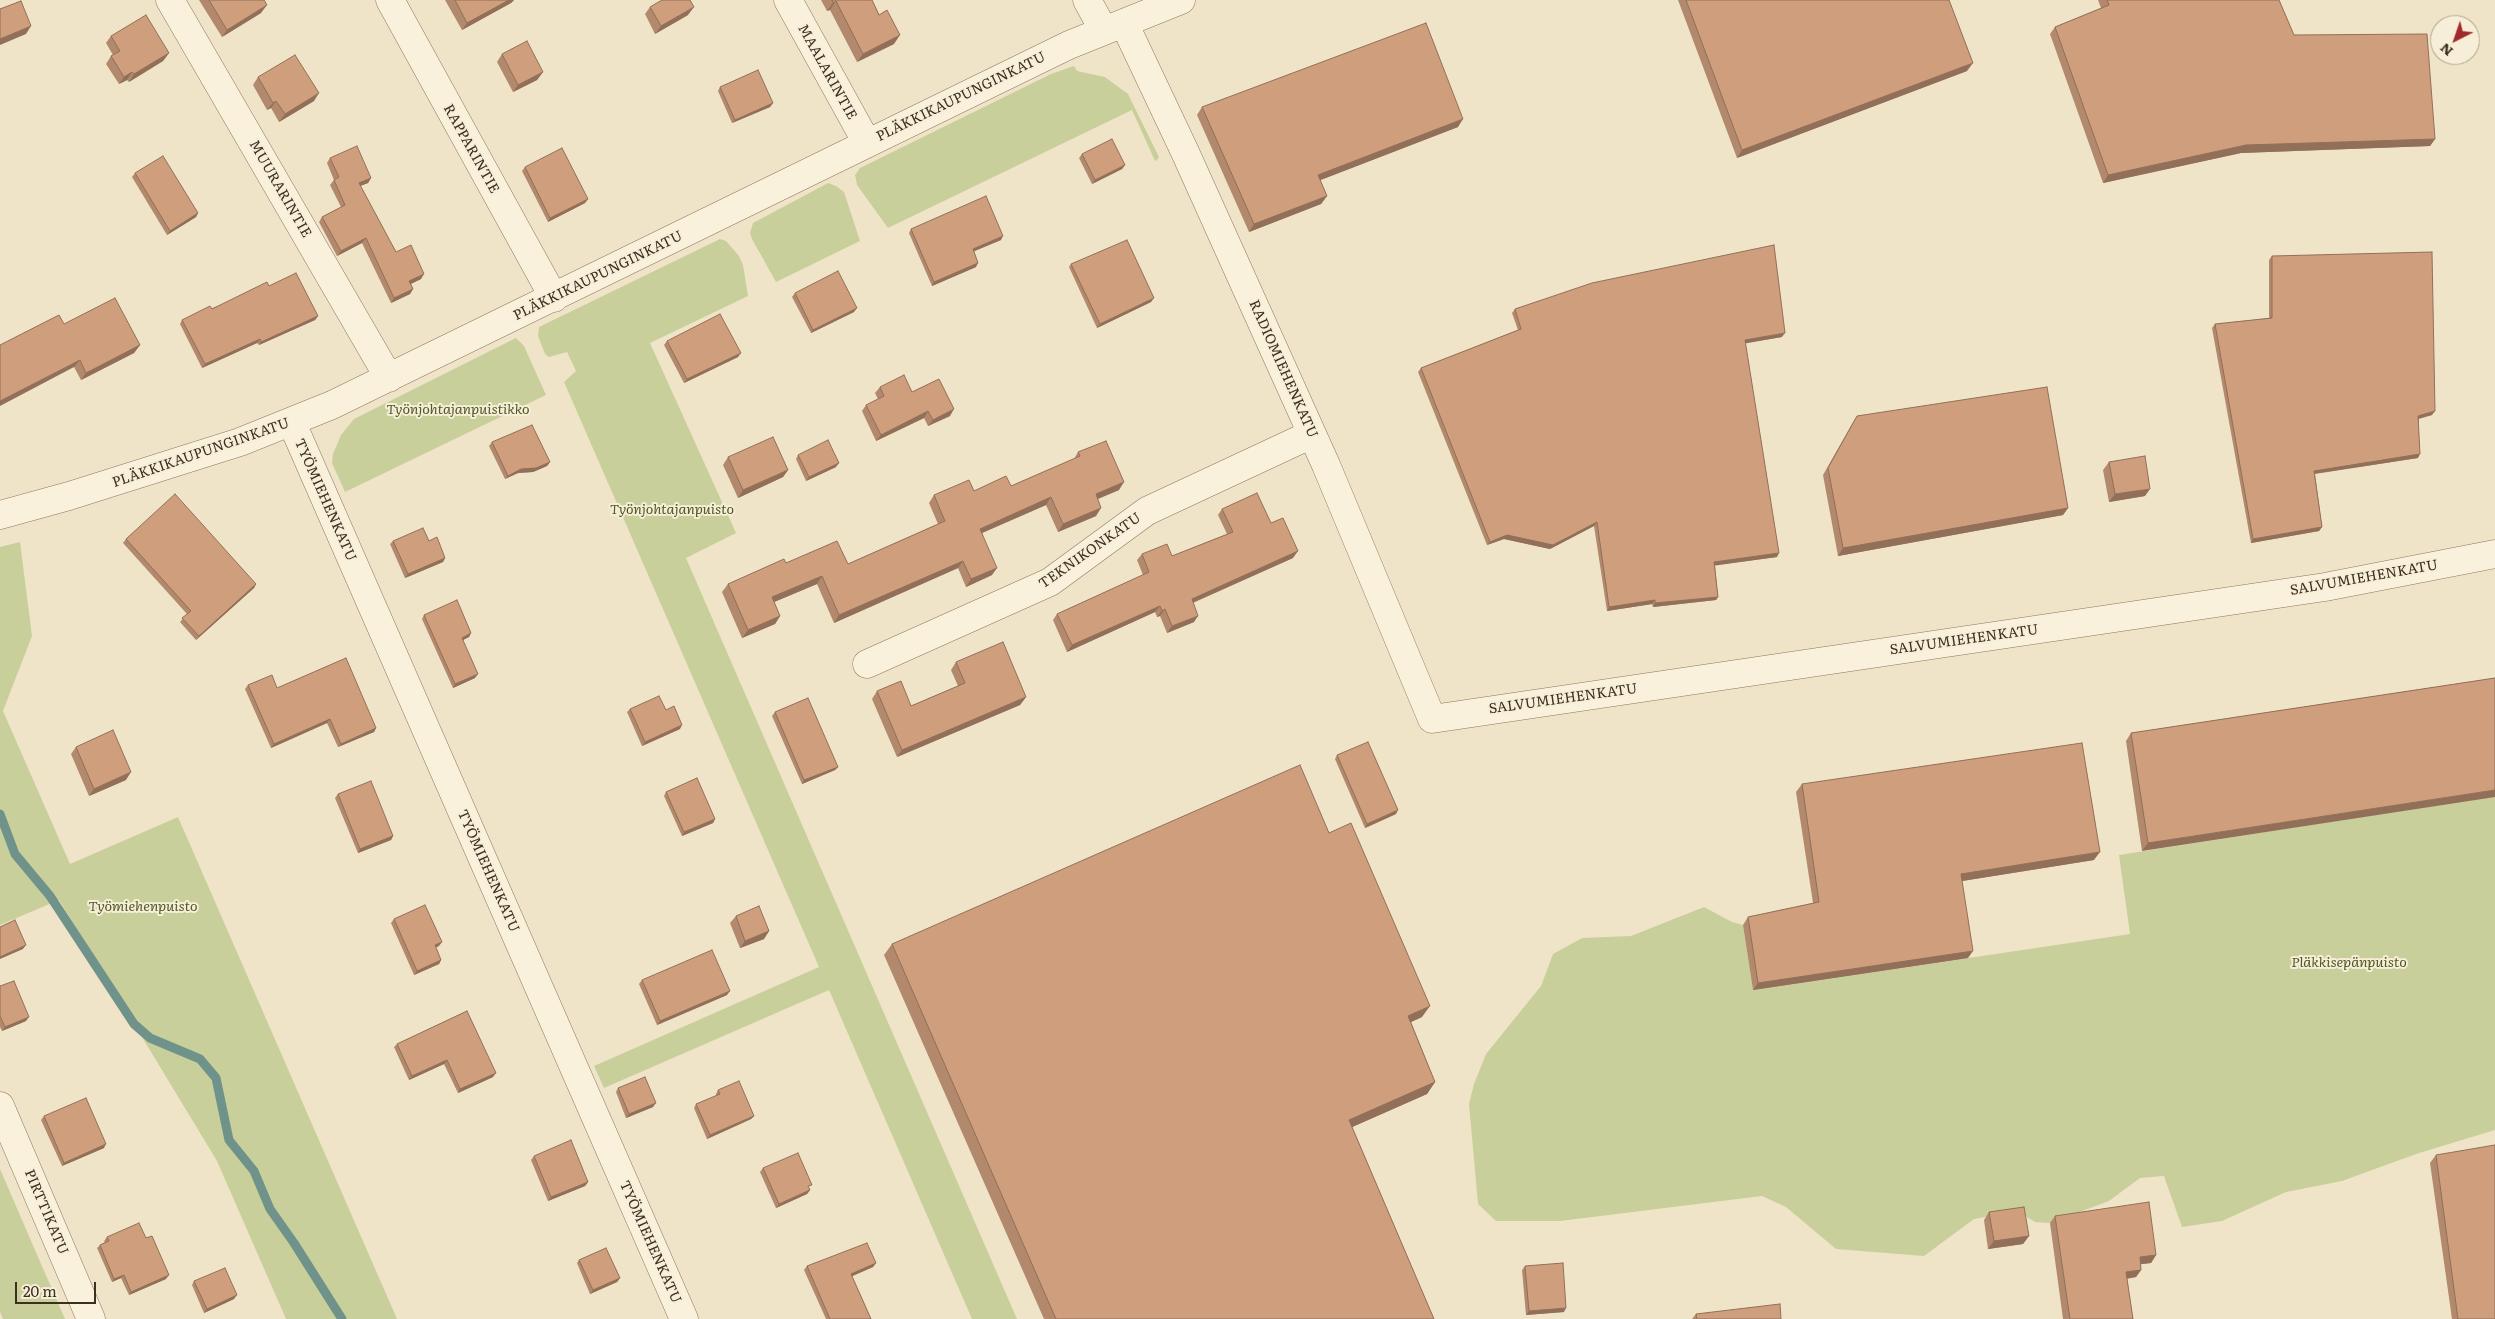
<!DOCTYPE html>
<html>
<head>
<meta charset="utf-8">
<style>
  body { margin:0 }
  #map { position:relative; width:2495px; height:1319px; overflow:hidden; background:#f0e4c8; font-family:Literata,serif }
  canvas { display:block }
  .north { position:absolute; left:2430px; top:15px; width:50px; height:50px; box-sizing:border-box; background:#f7eed8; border:1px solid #ada18e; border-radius:50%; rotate:221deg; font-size:14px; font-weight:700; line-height:20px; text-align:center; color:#3d2e20 }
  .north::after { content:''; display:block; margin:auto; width:18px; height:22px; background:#9e2a2b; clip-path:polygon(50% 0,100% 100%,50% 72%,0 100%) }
  .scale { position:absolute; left:15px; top:1282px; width:81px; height:22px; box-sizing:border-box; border:2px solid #3d2e20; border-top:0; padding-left:6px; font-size:15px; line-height:18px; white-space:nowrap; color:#3d2e20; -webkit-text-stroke:4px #f7eed8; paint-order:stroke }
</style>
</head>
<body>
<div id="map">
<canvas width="2495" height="1319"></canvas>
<div class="north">N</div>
<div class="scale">20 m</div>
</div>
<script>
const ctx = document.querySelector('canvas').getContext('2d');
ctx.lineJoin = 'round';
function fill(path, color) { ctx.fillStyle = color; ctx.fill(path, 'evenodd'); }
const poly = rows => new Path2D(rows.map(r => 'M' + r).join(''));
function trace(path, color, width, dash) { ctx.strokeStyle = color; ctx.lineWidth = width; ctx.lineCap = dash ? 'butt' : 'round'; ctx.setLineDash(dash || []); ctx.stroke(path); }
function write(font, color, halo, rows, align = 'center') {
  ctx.font = font + ' Literata,serif'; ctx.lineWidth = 4; ctx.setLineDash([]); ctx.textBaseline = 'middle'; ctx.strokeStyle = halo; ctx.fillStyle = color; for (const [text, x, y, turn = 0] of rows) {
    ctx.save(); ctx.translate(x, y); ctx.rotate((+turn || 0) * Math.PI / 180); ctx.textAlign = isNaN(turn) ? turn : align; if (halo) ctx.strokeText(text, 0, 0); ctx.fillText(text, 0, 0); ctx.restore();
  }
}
const green = poly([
  [1074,66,1077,71,1105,77,1128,94,1159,157,1157,160,1155,161,1132,110,888,228,857,185,855,175,860,168,1051,74],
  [828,183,836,186,844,192,860,241,776,282,752,239,750,233,753,223],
  [720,239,726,241,739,256,743,265,748,296,650,343,736,533,686,558,1017,1319,972,1319,829,990,604,1088,594,1066,819,967,564,382,576,371,567,352,549,357,545,354,538,336,539,327],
  [516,338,524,346,546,395,345,492,332,463,333,454,341,435,354,419],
  [20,542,32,636,3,711,70,864,178,817,397,1319,286,1319,217,1161,59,900,0,925,0,547],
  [2495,796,2495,1130,2419,1153,2342,1181,2286,1192,2222,1221,2182,1227,2164,1176,2140,1178,2109,1201,2050,1223,2035,1222,2017,1211,1974,1219,1924,1256,1836,1249,1786,1207,1762,1196,1560,1221,1496,1221,1478,1204,1469,1104,1474,1084,1486,1054,1541,986,1553,954,1582,938,1631,936,1704,907,1732,922,1743,925,1753,990,2130,934,2119,855],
  [0,1169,32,1243,65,1319,3,1319,0,1312]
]);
const stream = poly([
  [0,814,15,854,50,896,134,1024,150,1038,200,1059,216,1078,229,1140,254,1171,270,1209,294,1243,342,1319]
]);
const minor = poly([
  [170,0,389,378],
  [390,0,554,298],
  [788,0,867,143],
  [1087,0,1104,31],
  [1124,23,1185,152,1326,465,1432,719,2325,587,2495,554],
  [292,423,684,1319],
  [0,515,69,496,240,442,332,405,1069,45,1181,0],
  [867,664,1050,582,1147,511,1312,434],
  [0,1106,91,1319]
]);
const wall = poly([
  [199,0,264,0,261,13,222,37],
  [445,0,514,0,511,3,462,30],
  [821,0,872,0,894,44,857,62,830,10,827,11],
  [1678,0,1949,0,1967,71,1737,158],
  [2098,0,2279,0,2294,35,2435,139,2430,146,2241,153,2103,183,2050,34,2055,27,2101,8],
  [650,7,688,15,655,34,645,14],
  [111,36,169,53,163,61,129,82,127,80,119,84,106,64,111,56,113,55,106,43],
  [502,54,543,72,537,80,513,92,497,62],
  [258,77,314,101,279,122,271,108,267,110,253,85],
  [720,87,773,103,770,107,732,123,718,91],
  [1202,107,1458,127,1320,180,1327,196,1321,204,1249,232,1197,115],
  [1082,154,1125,165,1122,169,1092,184,1079,158],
  [330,158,371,178,368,183,360,186,396,252,421,279,411,284,413,289,410,294,391,303,362,243,337,256,319,222,322,217,341,207,330,185,334,180,327,163],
  [525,167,588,199,585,203,548,222,522,171],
  [135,173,198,213,196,217,167,235,132,177],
  [911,229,1001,240,974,251,976,267,932,286,909,233],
  [2272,256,2432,415,2419,419,2418,458,2315,474,2322,527,2319,531,2251,543,2212,328,2215,324,2269,318,2269,260],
  [1071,264,1151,302,1097,328,1069,267],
  [269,286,318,316,315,320,259,345,257,343,202,368,180,324,182,320],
  [795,293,854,312,811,333,792,297],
  [1515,309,1782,337,1745,343,1777,557,1715,565,1718,597,1716,600,1653,607,1652,604,1607,611,1594,526,1550,549,1504,539,1487,545,1418,372,1421,368,1518,330,1512,313],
  [64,324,140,345,134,353,81,380,74,367],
  [667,341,738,357,684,383,664,345],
  [880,387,912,392,950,416,928,426,924,418,876,441,862,411,866,405,878,399,875,393],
  [1857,416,2068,508,2063,515,1838,556,1823,475,1852,424],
  [492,442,550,462,547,466,533,472,518,473,505,479,489,446],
  [1078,452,1119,490,1098,499,1096,516,1058,532,1046,505,982,533,992,575,966,587,958,568,834,623,817,584,774,602,780,616,775,624,742,638,722,592,728,584,786,563,848,564,938,524,929,503,934,495,1011,486,1074,459],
  [798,455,836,467,806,481,796,459],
  [728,457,788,470,783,477,738,498,723,465],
  [2109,462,2145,496,2109,502,2103,470],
  [1222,509,1271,523,1293,558,1193,603,1194,622,1167,633,1160,616,1157,617,1155,612,1067,652,1053,620,1057,614,1143,575,1137,560,1142,554,1172,556,1227,534,1218,515],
  [126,539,256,584,254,588,196,640,180,622,187,614,123,543],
  [393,541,429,541,445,558,443,562,405,578,390,544],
  [424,615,471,633,469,637,463,640,475,678,453,688,422,619],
  [956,662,1026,697,1020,705,897,757,872,699,877,691,911,706,958,686,951,670],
  [2495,678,2142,851,2126,741,2131,733],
  [248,685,277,688,376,728,374,732,338,747,327,723,271,748,245,689],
  [630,709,666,710,680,729,642,746,627,712],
  [775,712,838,767,835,770,802,784,772,716],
  [76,747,126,780,89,796,71,754],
  [1337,755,1396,814,1365,828,1335,759],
  [1802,784,2094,860,1962,881,1968,958,1753,990,1743,925,1748,917,1813,903,1796,792],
  [666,792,715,819,713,823,682,836,664,796],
  [338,794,393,836,391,840,358,853,335,798],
  [1329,833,1422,1017,1411,1022,1435,1082,1427,1094,1352,1127,1434,1319,1044,1319,884,955,892,944],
  [736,916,769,931,764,939,740,948,730,923],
  [394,919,439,946,436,947,441,960,439,964,414,975,391,923],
  [642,980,727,995,657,1025,639,984],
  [0,986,26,1021,2,1031,0,1027],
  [467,1011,493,1077,458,1093,444,1064,409,1080,394,1047,397,1044],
  [618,1088,653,1107,626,1118,616,1092],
  [718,1090,754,1116,751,1119,707,1139,694,1108,696,1104,716,1096,716,1094],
  [44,1116,104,1148,62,1166,41,1120],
  [2436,1155,2495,1319,2452,1319,2430,1163],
  [534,1156,588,1182,585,1186,548,1201,531,1160],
  [763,1168,809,1188,810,1190,807,1194,776,1208,760,1172],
  [1989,1212,2029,1236,2023,1244,1988,1249,1984,1220],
  [2055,1216,2156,1255,2151,1263,2141,1264,2141,1270,2136,1277,2127,1279,2133,1319,2063,1319,2050,1223],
  [107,1237,146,1238,166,1279,129,1295,121,1278,112,1282,97,1248,100,1245,105,1242,104,1241],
  [579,1260,620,1278,617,1282,590,1294,577,1263],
  [876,1263,873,1267,852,1276,871,1319,826,1319,804,1270,807,1266],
  [1525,1266,1564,1312,1526,1315,1522,1270],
  [194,1281,234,1299,204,1313,192,1285],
  [1696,1314,1781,1319,1692,1319]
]);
const shadedWall = poly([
  [509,0,514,0,511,3,462,30,467,23],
  [836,1,830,10,827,11,833,3],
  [267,5,261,13,222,37,227,30],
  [694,7,688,15,655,34,661,26],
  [31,26,26,34,0,45,0,39],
  [900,35,894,44,857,62,863,54],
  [169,53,163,61,129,82,134,74],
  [1973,63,1967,71,1737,158,1742,150],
  [132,72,127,80,119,84,124,77],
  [543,72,537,80,513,92,518,85],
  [319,93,314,101,279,122,285,114],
  [276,101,271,108,267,110,273,103],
  [773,103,770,107,732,123,735,120],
  [1463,119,1458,127,1313,183,1318,175],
  [2435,139,2430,146,2241,153,2103,183,2108,175,2246,145],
  [1125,165,1122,169,1092,184,1095,180],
  [371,178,368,183,355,188,359,183],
  [1327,196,1321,204,1249,232,1254,224],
  [588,199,585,203,548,222,550,218],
  [198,213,196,217,167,235,170,231],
  [1003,236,1001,240,970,253,973,249],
  [366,238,362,243,337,256,341,251],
  [978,263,976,267,932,286,934,282],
  [424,274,421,279,406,286,409,281],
  [413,289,410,294,391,303,394,298],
  [1154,298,1151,302,1097,328,1100,324],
  [857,308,854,312,811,333,813,330],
  [318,316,315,320,259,345,261,342],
  [1785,333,1782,337,1742,344,1745,340],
  [260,339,257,343,202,368,205,364],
  [140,345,134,353,81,380,86,373],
  [741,353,738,357,684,383,687,379],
  [80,360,74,367,0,406,0,401],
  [954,409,950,416,928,426,933,420],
  [928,411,924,418,876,441,881,435],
  [2435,411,2432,415,2416,419,2418,416],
  [2420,454,2418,458,2312,474,2314,471],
  [550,462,547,466,533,472,518,473,505,479,508,476,521,469],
  [839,463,836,467,806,481,809,477],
  [788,470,783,477,738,498,743,490],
  [1124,482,1119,490,1090,502,1096,494],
  [2150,489,2145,496,2109,502,2115,494],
  [1051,497,1046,505,975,536,980,529],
  [1101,508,1096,516,1058,532,1063,524],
  [2068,508,2063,515,1838,556,1843,548],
  [1597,522,1594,526,1550,549,1504,539,1487,545,1490,542,1507,535],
  [2322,527,2319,531,2251,543,2253,539],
  [1298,551,1293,558,1187,605,1192,599],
  [1779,553,1777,557,1712,566,1714,562],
  [445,558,443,562,405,578,408,574],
  [963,561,958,568,834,623,839,615],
  [997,568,992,575,966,587,971,579],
  [822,576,817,584,767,605,772,597],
  [256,584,254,588,196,640,199,636],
  [1718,597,1716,600,1653,607,1655,603],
  [1655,600,1652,604,1607,611,1609,607],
  [1160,606,1155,612,1067,652,1072,645],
  [1165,609,1160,616,1157,617,1162,611],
  [780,616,775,624,742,638,748,630],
  [1198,616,1194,622,1167,633,1172,626],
  [471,633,469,637,459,642,462,638],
  [478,674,475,678,453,688,455,684],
  [1026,697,1020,705,897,757,902,750],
  [330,719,327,723,271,748,274,744],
  [682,725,680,729,642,746,645,742],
  [376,728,374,732,338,747,341,744],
  [838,767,835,770,802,784,804,780],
  [131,772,126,780,89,796,94,789],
  [2495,790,2495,797,2142,851,2148,843],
  [1398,810,1396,814,1365,828,1367,824],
  [715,819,713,823,682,836,684,832],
  [393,836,391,840,358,853,360,849],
  [2100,852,2094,860,1956,882,1961,874],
  [769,931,764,939,740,948,745,941],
  [442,942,439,946,432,949,435,945],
  [26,945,23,949,0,959,0,957],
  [1973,951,1968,958,1753,990,1758,983],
  [441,960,439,964,414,975,417,971],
  [730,991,727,995,657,1025,660,1021],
  [1430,1006,1422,1017,1400,1027,1408,1016],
  [29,1017,26,1021,2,1031,5,1027],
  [447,1060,444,1064,409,1080,412,1076],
  [496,1073,493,1077,458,1093,460,1089],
  [1435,1082,1427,1094,1341,1132,1349,1120],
  [656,1103,653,1107,626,1118,629,1114],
  [754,1116,751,1119,707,1139,710,1135],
  [106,1144,104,1148,62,1166,64,1163],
  [588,1182,585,1186,548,1201,551,1197],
  [810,1190,807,1194,776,1208,779,1204],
  [2029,1236,2023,1244,1988,1249,1994,1241],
  [2156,1255,2151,1263,2134,1265,2140,1257],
  [876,1263,873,1267,848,1278,851,1274],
  [2141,1270,2136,1277,2121,1279,2126,1272],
  [124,1275,121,1278,112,1282,114,1279],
  [169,1275,166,1279,129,1295,131,1292],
  [620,1278,617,1282,590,1294,593,1290],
  [237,1295,234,1299,204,1313,207,1309],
  [1566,1308,1564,1312,1526,1315,1529,1311]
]);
const building = poly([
  [209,0,264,0,267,5,227,30,209,0],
  [455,0,509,0,467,23,455,0],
  [662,0,690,0,694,7,661,26,650,7,662,0],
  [832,0,872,0,879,15,887,10,900,35,863,54,836,1,833,3,832,0],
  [1686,0,1949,0,1973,63,1742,150,1686,0],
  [2107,0,2279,0,2294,35,2427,34,2435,139,2246,145,2108,175,2055,27,2109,5,2107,0],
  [21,1,31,26,0,39,0,9,21,1],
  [146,15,169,53,134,74,132,72,124,77,111,56,120,51,111,36,146,15],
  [1426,23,1463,119,1318,175,1327,196,1254,224,1202,107,1426,23],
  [527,41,543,72,518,85,502,54,527,41],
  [295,55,319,93,285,114,276,101,273,103,258,77,295,55],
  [758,70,773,103,735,120,720,87,758,70],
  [1112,139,1125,165,1095,180,1082,154,1112,139],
  [357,146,371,178,359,183,396,252,411,245,424,274,409,281,413,289,394,298,366,238,341,251,322,217,345,205,334,180,339,177,330,158,357,146],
  [562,148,588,199,550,218,525,167,562,148],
  [163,156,198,213,170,231,135,173,163,156],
  [986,196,1003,236,973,249,978,263,934,282,911,229,986,196],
  [1127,240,1154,298,1100,324,1071,264,1127,240],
  [1774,245,1785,333,1745,340,1779,553,1714,562,1718,597,1655,603,1655,600,1609,607,1597,522,1553,545,1507,535,1490,542,1421,368,1521,329,1515,309,1592,283,1774,245],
  [2432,252,2435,411,2418,416,2420,454,2314,471,2322,527,2253,539,2215,324,2272,318,2272,256,2432,252],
  [838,271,857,308,813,330,795,293,838,271],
  [296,273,318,316,261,342,260,339,205,364,182,320,210,306,212,309,267,282,269,286,296,273],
  [115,298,140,345,86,373,80,360,0,401,0,345,59,315,64,324,115,298],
  [720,314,741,353,687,379,667,341,720,314],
  [904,375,912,392,939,379,954,409,933,420,928,411,881,435,866,405,884,396,880,387,904,375],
  [2047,387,2068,508,1843,548,1828,468,1857,416,2047,387],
  [532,425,550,462,536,468,521,469,508,476,492,442,532,425],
  [773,437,788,470,743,490,728,457,773,437],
  [828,440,839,463,809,477,798,455,828,440],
  [1106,441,1124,482,1096,494,1101,508,1063,524,1051,497,980,529,997,568,971,579,963,561,839,615,822,576,772,597,780,616,748,630,728,584,784,559,786,563,837,541,848,564,945,521,934,495,969,480,974,491,1006,476,1011,486,1080,456,1078,452,1106,441],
  [2145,456,2150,489,2115,494,2109,462,2145,456],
  [1257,493,1271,523,1283,518,1298,551,1192,599,1198,616,1172,626,1165,609,1162,611,1160,606,1072,645,1057,614,1149,572,1142,554,1167,544,1172,556,1233,532,1222,509,1257,493],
  [175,494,256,584,199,636,182,618,191,611,126,539,175,494],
  [423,528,429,541,437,537,445,558,408,574,393,541,423,528],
  [457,600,471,633,462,638,478,674,455,684,424,615,457,600],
  [1003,642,1026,697,902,750,877,691,901,681,911,706,965,683,956,662,1003,642],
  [346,658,376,728,341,744,330,719,274,744,248,685,272,675,277,688,346,658],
  [2495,678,2495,790,2148,843,2131,733,2495,678],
  [659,696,666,710,674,706,682,725,645,742,630,709,659,696],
  [808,698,838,767,804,780,775,712,808,698],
  [113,730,131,772,94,789,76,747,113,730],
  [1368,742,1398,810,1367,824,1337,755,1368,742],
  [2082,743,2100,852,1961,874,1973,951,1758,983,1748,917,1819,902,1802,784,2082,743],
  [1300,765,1329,833,1351,823,1430,1006,1408,1016,1435,1082,1349,1120,1434,1319,1056,1319,892,944,1300,765],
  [697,778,715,819,684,832,666,792,697,778],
  [371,781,393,836,360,849,338,794,371,781],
  [425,905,442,942,435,945,441,960,417,971,394,919,425,905],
  [759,906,769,931,745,941,736,916,759,906],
  [15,920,26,945,0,957,0,927,15,920],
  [712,950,730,991,660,1021,642,980,712,950],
  [14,981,29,1017,5,1027,0,1016,0,986,14,981],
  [467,1011,496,1073,460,1089,447,1060,412,1076,397,1044,467,1011],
  [645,1077,656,1103,629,1114,618,1088,645,1077],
  [739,1081,754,1116,710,1135,696,1104,720,1094,718,1090,739,1081],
  [86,1098,106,1144,64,1163,44,1116,86,1098],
  [571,1140,588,1182,551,1197,534,1156,571,1140],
  [2495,1145,2495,1319,2458,1319,2436,1155,2495,1145],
  [798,1153,812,1185,808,1186,810,1190,779,1204,763,1168,798,1153],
  [2149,1202,2156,1255,2140,1257,2141,1270,2126,1272,2133,1319,2070,1319,2055,1216,2149,1202],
  [2024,1207,2029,1236,1994,1241,1989,1212,2024,1207],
  [139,1223,146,1238,152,1236,169,1275,131,1292,124,1275,114,1279,100,1245,109,1241,107,1237,139,1223],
  [867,1243,876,1263,851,1274,871,1319,830,1319,807,1266,867,1243],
  [606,1248,620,1278,593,1290,579,1260,606,1248],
  [1563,1263,1566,1308,1529,1311,1525,1266,1563,1263],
  [225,1268,237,1295,207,1309,194,1281,225,1268],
  [1780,1304,1781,1319,1697,1319,1696,1314,1780,1304]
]);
const streetNames = [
  ["MAALARINTIE",827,72,61],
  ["PLÄKKIKAUPUNGINKATU",961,97,-26],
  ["RAPPARINTIE",471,149,61],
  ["MUURARINTIE",280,189,60],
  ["PLÄKKIKAUPUNGINKATU",598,276,-26],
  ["RADIOMIEHENKATU",1283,369,66],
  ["PLÄKKIKAUPUNGINKATU",201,453,-19],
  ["TYÖMIEHENKATU",325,500,66],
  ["TEKNIKONKATU",1090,551,-35],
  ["SALVUMIEHENKATU",2364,578,-10],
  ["SALVUMIEHENKATU",1964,640,-8],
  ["SALVUMIEHENKATU",1563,699,-8],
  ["TYÖMIEHENKATU",488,871,66],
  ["PIRTTIKATU",46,1212,67],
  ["TYÖMIEHENKATU",650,1242,66]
];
const parkNames = [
  ["Työnjohtajanpuistikko",458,410],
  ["Työnjohtajanpuisto",672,510],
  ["Työmiehenpuisto",143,907],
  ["Pläkkisepänpuisto",2349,963]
];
fill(green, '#c9cf9b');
trace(stream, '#6f938a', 9);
trace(minor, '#8d765c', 29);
trace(minor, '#faf1dc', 28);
fill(wall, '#b2896c');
fill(shadedWall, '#916f58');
fill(building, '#cf9f7d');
trace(building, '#916f58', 1);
write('14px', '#3d2e20', '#f7eed8', streetNames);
write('italic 14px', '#4d5a26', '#f7eed8', parkNames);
</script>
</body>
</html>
